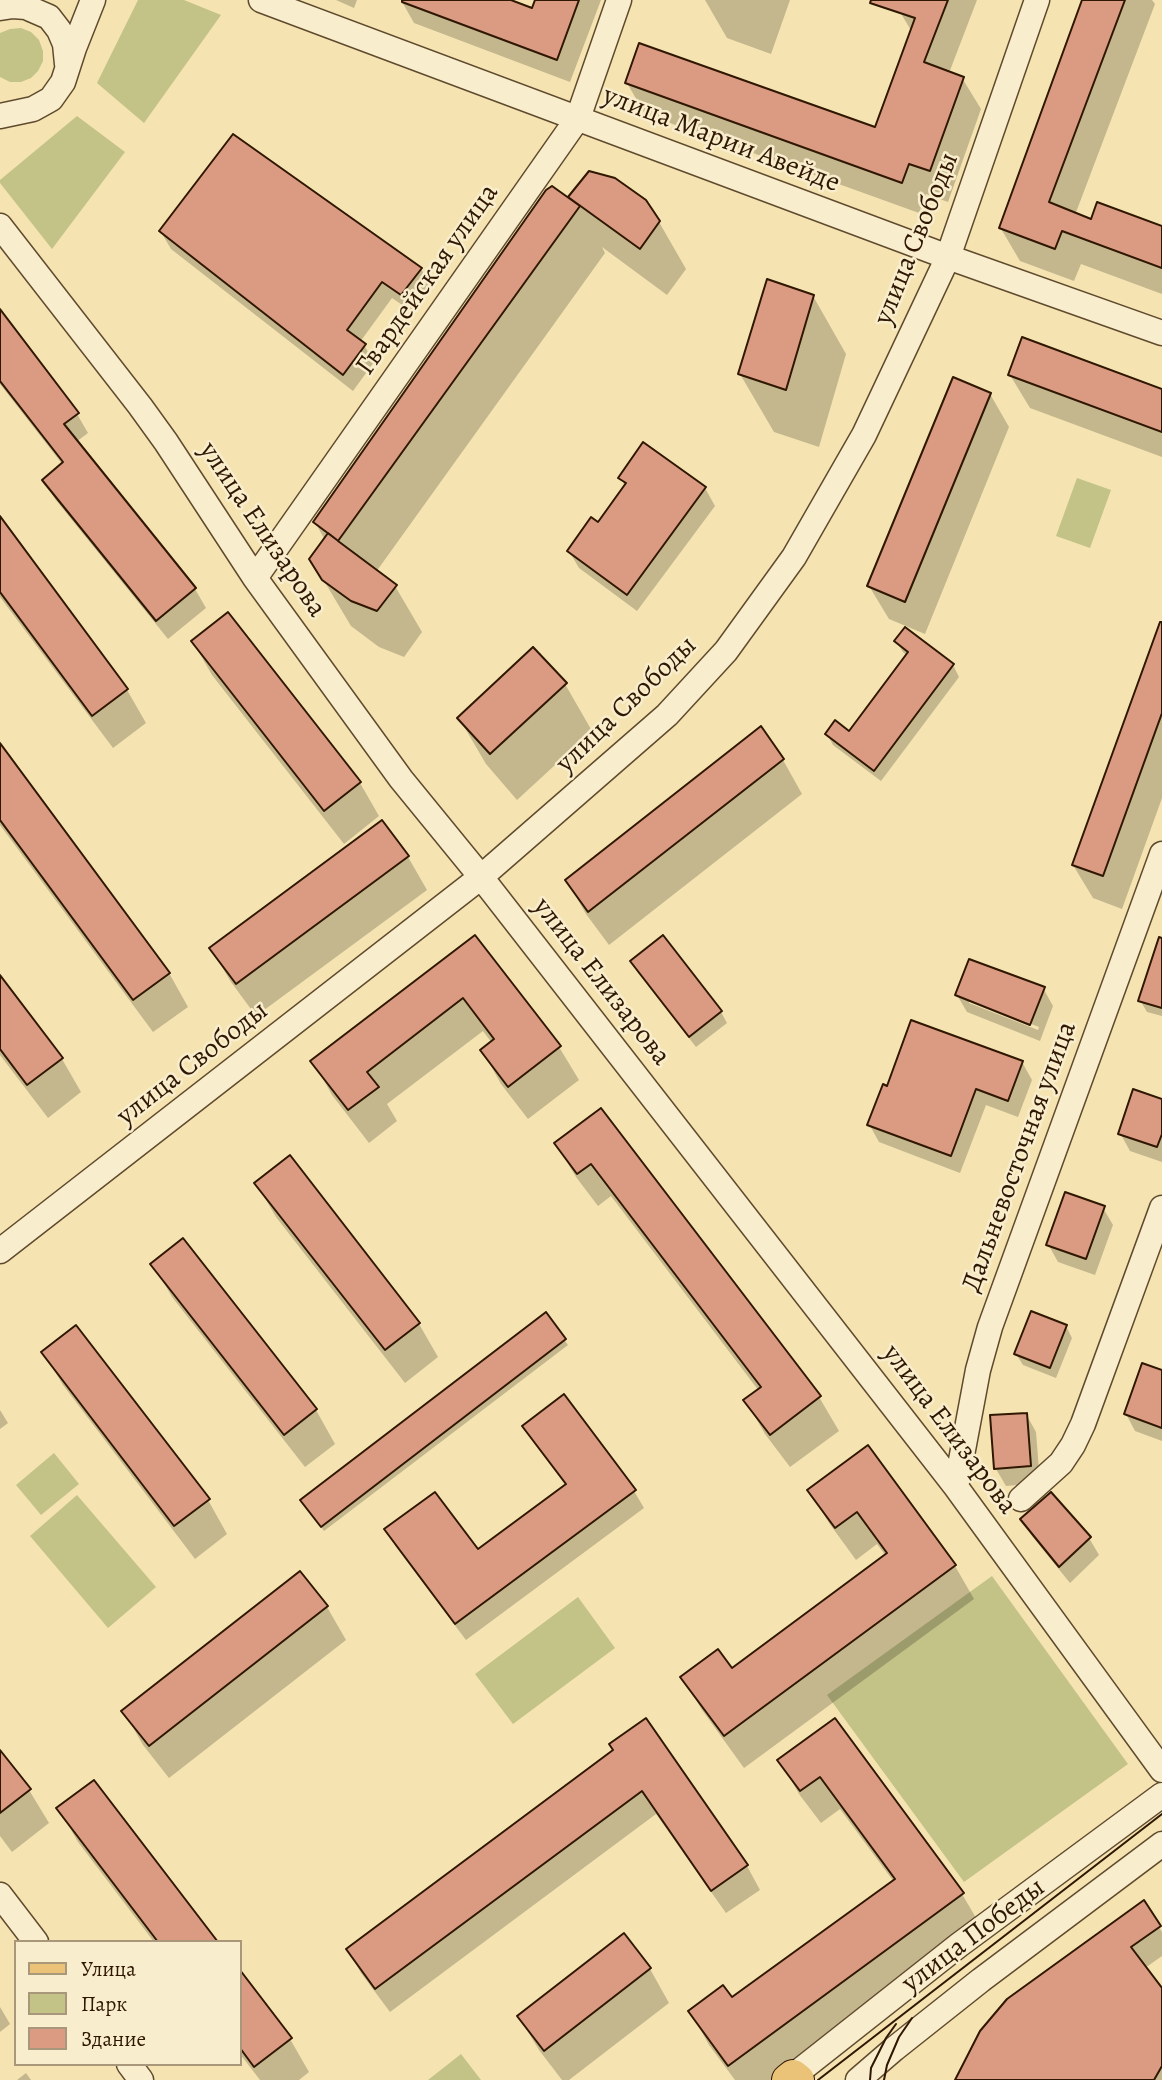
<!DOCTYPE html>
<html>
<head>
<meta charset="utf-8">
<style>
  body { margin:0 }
  #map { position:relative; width:1162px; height:2080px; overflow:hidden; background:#f5e4b1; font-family:Alegreya,serif }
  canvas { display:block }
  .legend { position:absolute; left:14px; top:1940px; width:228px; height:126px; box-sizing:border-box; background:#f8edcc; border:2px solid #a8977b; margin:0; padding:9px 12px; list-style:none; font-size:21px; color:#2f1702 }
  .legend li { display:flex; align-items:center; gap:14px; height:35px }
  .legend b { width:35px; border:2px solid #a8977b }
</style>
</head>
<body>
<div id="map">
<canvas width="1162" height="2080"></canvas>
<ul class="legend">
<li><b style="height:9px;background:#eac278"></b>Улица</li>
<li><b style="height:19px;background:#c3c287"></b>Парк</li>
<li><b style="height:19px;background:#db9b82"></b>Здание</li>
</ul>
</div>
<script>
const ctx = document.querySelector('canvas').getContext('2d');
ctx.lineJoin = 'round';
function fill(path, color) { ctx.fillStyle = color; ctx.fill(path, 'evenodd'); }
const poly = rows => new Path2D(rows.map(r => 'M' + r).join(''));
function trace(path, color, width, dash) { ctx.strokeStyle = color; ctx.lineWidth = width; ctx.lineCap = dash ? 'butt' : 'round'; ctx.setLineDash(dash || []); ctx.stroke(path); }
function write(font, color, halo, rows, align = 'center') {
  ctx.font = font + ' Alegreya,serif'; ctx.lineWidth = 5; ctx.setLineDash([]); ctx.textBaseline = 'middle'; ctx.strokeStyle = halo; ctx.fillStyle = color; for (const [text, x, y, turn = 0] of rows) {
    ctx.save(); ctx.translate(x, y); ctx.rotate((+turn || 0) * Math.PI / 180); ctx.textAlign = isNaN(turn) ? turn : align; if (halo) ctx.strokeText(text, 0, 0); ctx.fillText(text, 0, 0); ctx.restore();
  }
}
const green = poly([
  [138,0,184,0,221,15,144,123,97,83],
  [21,28,31,32,39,40,43,51,43,61,38,71,31,78,21,82,10,82,0,77,0,33,10,29],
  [77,116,125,152,52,249,0,183,0,180],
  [1077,478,1111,490,1090,548,1056,536],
  [54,1453,79,1484,41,1515,16,1485],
  [77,1495,156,1587,108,1628,30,1536],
  [992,1576,1128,1764,964,1882,827,1695],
  [578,1597,615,1648,513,1724,475,1674],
  [461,2054,481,2080,428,2080]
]);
const shadow = poly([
  [336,0,357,0,354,8],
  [401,0,506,0,533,10,537,0,601,0,570,82,414,23],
  [705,0,790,0,771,54,727,38],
  [905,0,977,0,949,73,962,78,981,109,948,202,926,194,919,213,645,114,627,83,876,130,912,32,900,12],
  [1084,0,1152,0,1155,4,1075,215,1092,221,1162,228,1162,294,1081,264,1074,281,1020,261,1000,227],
  [570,197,659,222,686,269,667,295,602,247,605,253,376,572,395,586,422,632,404,657,379,647,351,626,311,559,325,540,315,522,574,204],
  [161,232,421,269,431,286,411,311,392,298,360,342,364,345,374,362,353,391,171,249],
  [813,296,846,354,819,447,774,432,740,374],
  [0,312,77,414,88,433,76,442,195,589,206,608,168,639,55,499,44,480,63,465,0,384],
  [1010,375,1162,391,1162,457,1030,408],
  [990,394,1009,427,925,634,889,619,869,586],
  [643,444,705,488,715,506,637,611,579,568,569,551,599,525,626,487,620,478],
  [0,519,127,690,146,723,113,748,0,597],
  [228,614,360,783,379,816,344,844,212,675,193,642],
  [1162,621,1162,798,1122,909,1093,898,1073,865],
  [896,641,953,665,959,677,881,781,833,745,827,734,849,733,907,656,903,652],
  [565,684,592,731,517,800,486,764,459,718],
  [760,729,783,760,802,794,609,945,586,914,567,881],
  [0,746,169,973,188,1007,153,1032,0,825],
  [382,823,408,857,427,890,256,1016,231,982,211,949],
  [475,937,559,1047,579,1080,528,1119,501,1084,482,1050,492,1043,483,1031,387,1104,397,1121,369,1143,332,1095,313,1061],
  [632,962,721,1012,727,1023,696,1047,638,973],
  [1162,963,1162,1016,1147,1012,1140,1000],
  [0,978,62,1059,81,1092,48,1118,0,1055],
  [1043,988,1053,1006,1040,1041,967,1012,957,995],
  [969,999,1039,1027,1038,1030,969,1003],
  [1022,1062,1032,1080,1018,1117,986,1105,960,1173,879,1142,869,1124,888,1088],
  [1162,1101,1162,1162,1130,1151,1120,1133],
  [601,1110,819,1397,839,1431,790,1467,765,1434,746,1401,759,1391,611,1196,598,1206,576,1177,556,1144],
  [256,1183,419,1324,438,1357,405,1383,276,1217],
  [1103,1208,1113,1225,1095,1275,1058,1262,1048,1244],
  [183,1241,316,1410,335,1444,305,1467,172,1297,153,1264],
  [545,1314,568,1345,324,1531,305,1505],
  [1066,1326,1072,1338,1056,1378,1023,1365,1016,1354],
  [43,1352,208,1500,227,1534,195,1559,63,1385],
  [1162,1372,1162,1441,1135,1431,1126,1414],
  [0,1410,8,1423,0,1429],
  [1026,1414,1036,1432,1040,1483,1006,1486,996,1469],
  [524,1426,634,1491,644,1508,466,1640,396,1547,387,1530,478,1552,566,1486,534,1443],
  [867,1448,955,1566,974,1599,744,1768,702,1710,682,1677,731,1670,886,1556,877,1544,856,1560,829,1523,809,1490],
  [1022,1519,1089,1538,1099,1555,1070,1583,1032,1536],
  [327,1607,346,1640,169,1778,143,1745,124,1712],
  [835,1720,962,1894,982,1928,773,2080,735,2080,709,2045,690,2011,732,2000,894,1882,840,1809,821,1823,799,1794,780,1760],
  [646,1721,747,1866,760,1890,726,1913,656,1814,390,2012,361,1973,348,1950,615,1751],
  [0,1752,29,1790,49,1823,12,1852,0,1836],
  [59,1809,216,1942,154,1942,78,1842],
  [1143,1903,1162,1932,1162,1956,1145,1968,1162,1991,1162,2080,960,2080],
  [624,1936,650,1969,669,2003,569,2080,562,2080,539,2050,519,2017],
  [240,1973,290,2039,309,2072,299,2080,260,2080,240,2054],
  [0,2007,10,2024,0,2032],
  [26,2073,31,2080,17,2080]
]);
const building = poly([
  [402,0,511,0,532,8,535,0,579,0,557,60,402,2,402,0],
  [871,0,948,0,924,62,964,77,930,171,909,164,902,183,625,83,639,43,875,127,915,18,870,3,871,0],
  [1082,0,1125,0,1049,202,1091,219,1097,202,1162,226,1162,268,1062,231,1055,249,999,228,1082,0],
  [233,134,422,268,401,295,382,282,347,330,366,344,343,375,159,231,233,134],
  [589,171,615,178,646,200,660,221,640,249,568,197,589,171],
  [552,186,580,206,338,541,397,585,377,611,351,601,322,580,309,559,328,533,337,540,313,522,546,190,552,186],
  [767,279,814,295,786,390,738,374,767,279],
  [0,309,79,413,64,424,196,588,156,621,42,480,63,462,0,381,0,309],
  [1022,337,1162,389,1162,432,1008,375,1022,337],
  [953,377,991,393,905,602,867,586,953,377],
  [643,442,706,487,627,595,567,551,591,517,598,522,626,483,618,478,643,442],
  [0,516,128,689,92,716,0,592,0,516],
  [228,612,361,782,324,811,191,641,228,612],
  [1160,622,1162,622,1162,713,1103,876,1072,865,1160,622],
  [905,627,954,664,874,771,825,734,835,720,849,731,908,652,894,641,905,627],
  [533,647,567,683,490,754,457,718,533,647],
  [761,726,784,759,588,912,565,880,761,726],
  [0,743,170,973,133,1000,0,820,0,743],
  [382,820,409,856,236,984,209,948,382,820],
  [475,935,561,1046,508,1087,480,1050,494,1039,463,998,367,1072,379,1087,348,1110,310,1061,475,935],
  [663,935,722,1011,689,1037,630,961,663,935],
  [1159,937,1162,938,1162,1008,1138,1001,1159,937],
  [969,959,1045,987,1030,1025,955,995,969,959],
  [0,975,63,1058,27,1085,0,1049,0,975],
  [911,1020,1023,1061,1008,1101,976,1089,951,1156,867,1125,883,1084,887,1086,911,1020],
  [1133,1089,1162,1099,1162,1134,1157,1147,1118,1134,1133,1089],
  [601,1108,821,1396,770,1435,743,1400,761,1387,591,1164,577,1174,554,1143,601,1108],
  [290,1155,420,1323,385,1350,254,1183,290,1155],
  [1065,1192,1105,1206,1086,1259,1046,1245,1065,1192],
  [183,1238,317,1409,284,1435,150,1264,183,1238],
  [1031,1311,1067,1325,1050,1368,1014,1354,1031,1311],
  [546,1312,566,1339,321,1527,300,1500,546,1312],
  [76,1325,210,1499,174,1526,41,1352,76,1325],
  [1142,1363,1162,1370,1162,1428,1124,1414,1142,1363],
  [564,1394,636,1490,455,1624,384,1529,435,1492,478,1549,566,1484,522,1426,564,1394],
  [1027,1413,1031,1466,994,1469,990,1415,1027,1413],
  [868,1445,956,1565,724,1736,680,1677,718,1649,732,1668,887,1553,857,1512,835,1528,807,1490,868,1445],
  [1051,1492,1091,1537,1059,1567,1020,1519,1051,1492],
  [300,1571,328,1606,149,1746,121,1711,300,1571],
  [646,1718,748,1865,711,1891,642,1791,375,1989,346,1949,613,1750,609,1744,646,1718],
  [835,1718,964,1893,728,2066,688,2011,723,1985,732,1997,895,1879,820,1777,800,1791,777,1760,835,1718],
  [0,1750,31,1789,0,1813,0,1750],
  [94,1780,218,1942,158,1942,56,1808,94,1780],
  [1144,1900,1161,1926,1131,1947,1162,1988,1162,2066,1154,2080,955,2080,980,2031,1007,1999,1144,1900],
  [624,1933,651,1968,544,2051,517,2016,624,1933],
  [240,1970,292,2038,254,2067,240,2048,240,1970]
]);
const minor = poly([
  [261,0,948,257,1162,333],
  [0,8,13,6,26,7,49,17,59,30,65,44,67,64],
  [0,116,33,109,51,99,63,82,74,48,93,0],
  [0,226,140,406,166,442,255,578,401,779,481,877,956,1487,1162,1770],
  [255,578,578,118,619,0],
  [0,1251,481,877,667,715,726,651,794,557,864,435,948,257,1037,0],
  [956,1487,978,1370,990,1327,1162,854],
  [1021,1499,1061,1463,1073,1445,1083,1424,1162,1208],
  [0,1895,36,1942],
  [129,2064,141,2080],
  [793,2076,959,1945,1162,1795],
  [858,2080,894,2049,981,1980,1162,1844]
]);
const major = poly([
  [788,2080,793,2076,798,2080]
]);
const tram = poly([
  [818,2080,1162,1814],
  [870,2080,871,2068,886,2038,896,2024],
  [884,2080,887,2065,899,2037,912,2018]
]);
const streetNames = [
  ["улица Марии Авейде",721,140,21],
  ["улица Свободы",917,239,-68],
  ["Гвардейская улица",428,280,-55],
  ["улица Елизарова",262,530,56],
  ["улица Свободы",627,705,-44],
  ["улица Елизарова",601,982,52],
  ["улица Свободы",193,1064,-38],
  ["Дальневосточная улица",1020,1157,-70],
  ["улица Елизарова",949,1430,53],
  ["улица Победы",974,1936,-37]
];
fill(green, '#c3c287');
fill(shadow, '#0003');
fill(building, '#db9b82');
trace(building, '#2f1702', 2);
trace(minor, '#604a2e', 27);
trace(major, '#2f1702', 34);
trace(minor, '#f8edcc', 24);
trace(major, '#eac278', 32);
trace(tram, '#2f1702', 2);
write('28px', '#2f1702', '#f8edcc', streetNames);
</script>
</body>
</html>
